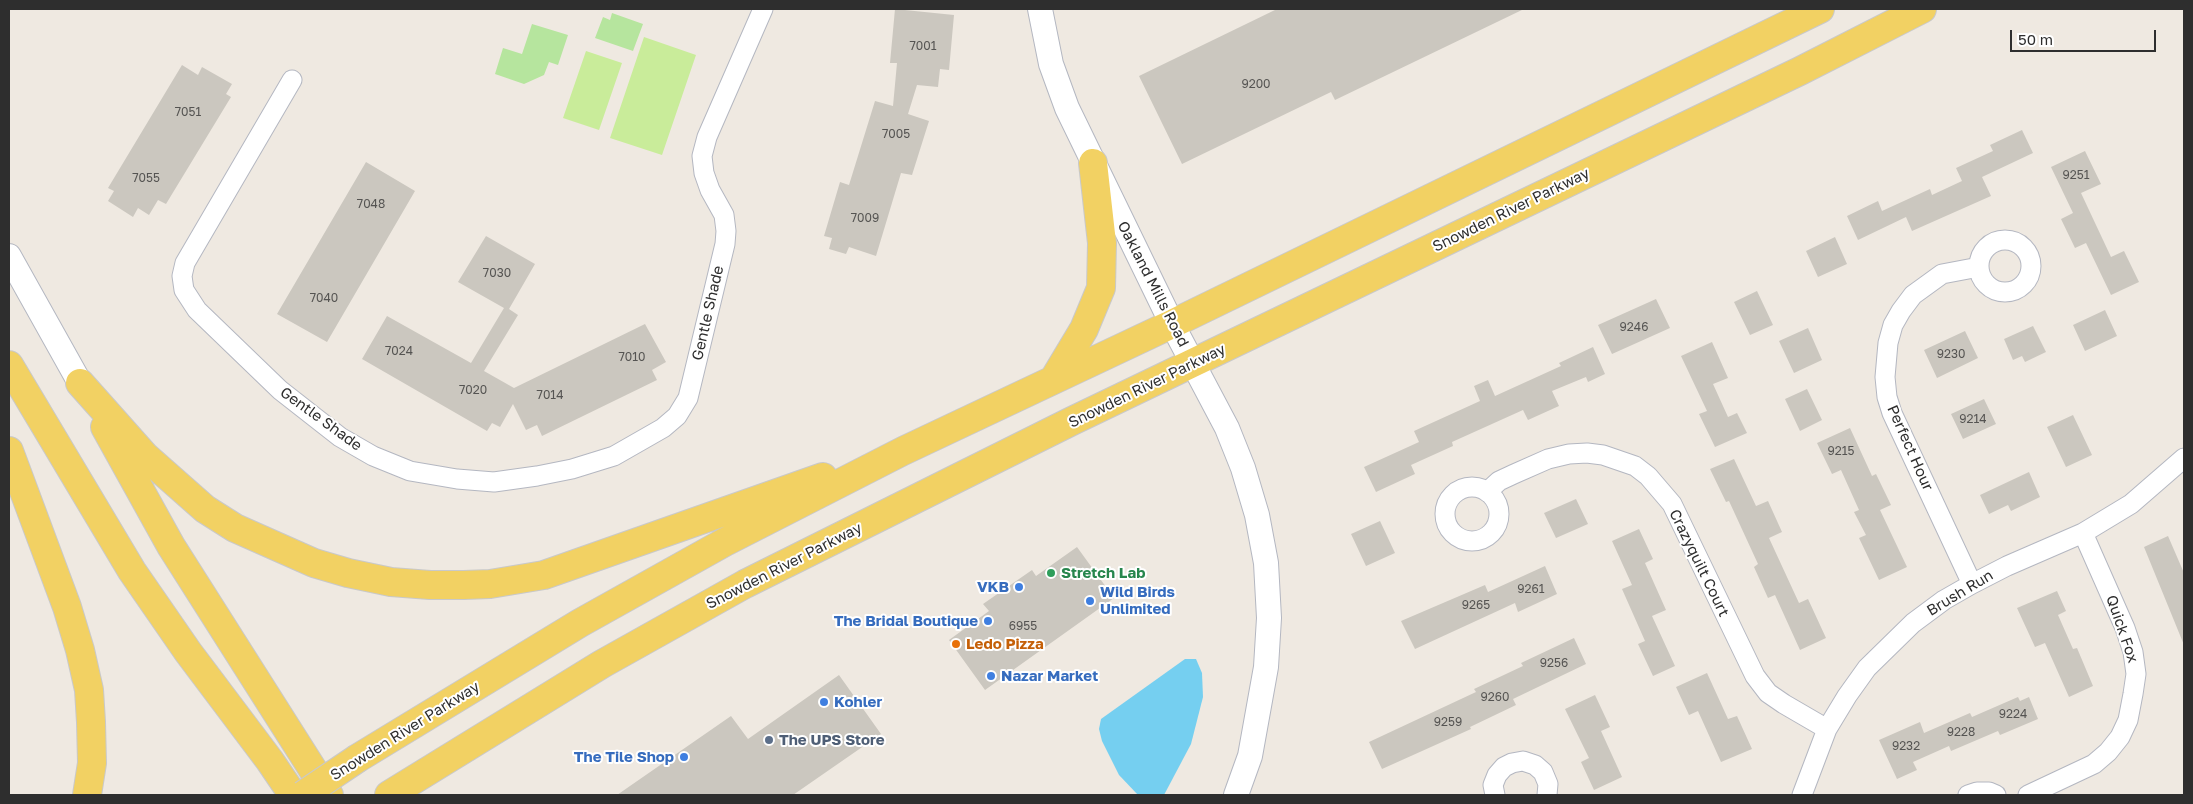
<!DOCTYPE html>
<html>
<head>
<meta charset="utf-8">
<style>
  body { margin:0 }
  #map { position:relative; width:2193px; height:804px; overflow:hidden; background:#efe9e1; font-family:"Golos Text",sans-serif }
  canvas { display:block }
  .frame { position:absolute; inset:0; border:10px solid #2e2e2e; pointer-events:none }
  .scale { position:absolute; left:2010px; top:30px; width:146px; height:22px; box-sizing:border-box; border:2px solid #2e2e2e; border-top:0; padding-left:6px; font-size:15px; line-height:18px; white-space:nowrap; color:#2e2e2e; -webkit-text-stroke:4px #fff; paint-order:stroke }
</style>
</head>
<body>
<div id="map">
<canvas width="2193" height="804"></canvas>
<div class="frame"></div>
<div class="scale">50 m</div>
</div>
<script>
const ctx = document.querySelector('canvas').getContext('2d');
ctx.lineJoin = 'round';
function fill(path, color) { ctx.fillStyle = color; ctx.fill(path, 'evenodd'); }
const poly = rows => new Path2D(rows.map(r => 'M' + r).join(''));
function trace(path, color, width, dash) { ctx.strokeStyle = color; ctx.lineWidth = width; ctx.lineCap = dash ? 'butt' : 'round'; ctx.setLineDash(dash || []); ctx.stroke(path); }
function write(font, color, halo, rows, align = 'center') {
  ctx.font = font + ' "Golos Text",sans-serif'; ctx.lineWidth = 4; ctx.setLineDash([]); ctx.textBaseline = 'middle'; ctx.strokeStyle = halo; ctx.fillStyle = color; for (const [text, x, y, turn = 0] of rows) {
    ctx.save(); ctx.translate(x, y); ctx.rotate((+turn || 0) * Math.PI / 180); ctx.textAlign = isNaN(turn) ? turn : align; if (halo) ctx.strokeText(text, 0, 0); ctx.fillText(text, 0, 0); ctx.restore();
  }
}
const green = poly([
  [612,13,643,24,633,51,595,38,603,17,610,20],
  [532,24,568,35,558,65,549,62,544,75,524,84,495,74,503,48,522,54]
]);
const pitch = poly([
  [644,37,696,55,662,155,610,138],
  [586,51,622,63,599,130,563,118]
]);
const water = poly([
  [1185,659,1196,659,1202,673,1203,697,1191,744,1164,795,1138,795,1119,775,1102,741,1099,729,1101,719]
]);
const building = poly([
  [895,9,954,15,949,70,940,69,938,87,917,85,908,114,929,121,912,175,901,173,876,256,849,247,846,254,829,249,832,238,824,236,840,182,849,185,875,101,893,106,897,63,890,63],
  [1277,9,1524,9,1335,100,1331,92,1182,164,1139,76],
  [182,65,198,75,202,67,232,84,226,94,231,97,166,204,158,200,149,215,138,208,133,217,108,201,114,191,108,188],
  [2022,130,2033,153,1982,177,1991,196,1912,231,1906,217,1858,240,1847,216,1878,201,1882,211,1930,189,1932,195,1962,181,1956,168,1993,151,1990,145],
  [2085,151,2101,184,2081,193,2111,257,2124,251,2139,282,2111,295,2086,243,2075,248,2061,219,2073,213,2051,167],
  [366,162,415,191,327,342,277,314],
  [486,236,535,264,509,309,518,315,484,371,514,388,645,324,666,362,652,370,657,380,542,436,537,425,526,430,513,404,500,427,492,423,487,431,362,359,387,316,471,363,504,308,458,282],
  [1835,237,1847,264,1818,277,1806,251],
  [1757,291,1773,325,1750,335,1734,302],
  [1656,299,1670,328,1612,354,1598,325],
  [2105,310,2117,336,2085,351,2073,325],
  [2033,326,2046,352,2025,362,2022,356,2013,360,2004,339],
  [1808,328,1822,360,1794,373,1779,341],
  [1965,331,1978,358,1937,378,1924,350],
  [1712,342,1728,378,1713,384,1728,417,1737,413,1747,433,1715,447,1699,414,1707,411,1681,356],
  [1593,347,1605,374,1588,382,1586,377,1552,391,1559,406,1528,420,1523,410,1452,442,1453,446,1411,465,1415,474,1376,492,1364,467,1419,442,1414,431,1480,401,1474,386,1488,380,1495,396,1561,366,1559,363],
  [1807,389,1822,420,1800,431,1785,399],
  [1984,399,1996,424,1963,439,1951,414],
  [2073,415,2092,455,2066,467,2047,427],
  [1850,428,1872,476,1876,474,1891,505,1880,510,1907,567,1879,580,1859,538,1866,535,1854,512,1859,510,1841,470,1832,474,1817,443],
  [1734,459,1756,506,1768,501,1782,532,1769,538,1799,603,1808,599,1826,638,1800,650,1775,595,1768,598,1754,567,1758,564,1729,501,1726,502,1710,469],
  [2029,472,2040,497,2011,511,2008,505,1989,514,1980,495],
  [1576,499,1588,524,1556,538,1544,513],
  [1380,521,1395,553,1366,566,1351,534],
  [1639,529,1653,559,1645,563,1666,610,1652,616,1675,666,1653,676,1638,644,1645,641,1622,589,1632,585,1612,541],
  [2168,536,2184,573,2184,645,2144,547],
  [1077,547,1114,598,985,690,949,640,989,611,983,604,1032,570,1036,576],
  [1545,566,1557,594,1518,612,1515,603,1415,649,1401,621,1485,585,1488,592],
  [2057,591,2066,611,2058,615,2073,649,2077,648,2093,686,2069,697,2045,643,2035,647,2017,608],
  [1574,638,1586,664,1513,699,1516,705,1470,727,1471,729,1382,769,1369,742,1476,692,1474,689,1523,666,1521,663],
  [1707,673,1728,719,1737,716,1752,749,1721,762,1698,711,1689,715,1676,687],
  [839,675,881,734,793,795,617,795,731,716,748,739],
  [1595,695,1610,727,1601,731,1622,777,1594,790,1581,762,1589,758,1565,709],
  [2018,697,2020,701,2029,697,2038,719,2000,735,1998,731,1951,751,1949,746,1913,762,1917,770,1897,779,1879,740,1920,722,1924,733,1970,713,1972,717]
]);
const minor = poly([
  [292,80,185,263,182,276,184,290,197,310,280,390,340,437,373,456,410,471,457,479,494,482,537,476,572,469,614,456,663,428,677,416,688,398,725,244,726,231,724,215,710,190,704,173,702,156,707,137,763,9],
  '1979 266a26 26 0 1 1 52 0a26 26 0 1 1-52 0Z',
  '1445 514a27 27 0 1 1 54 0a27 27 0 1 1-54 0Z',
  [1487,492,1499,481,1514,474,1548,459,1569,454,1587,453,1603,455,1635,466,1648,476,1672,504,1755,676,1768,693,1784,704,1827,729],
  [1972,584,1892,413,1887,397,1885,377,1888,343,1893,325,1901,311,1913,295,1942,274,1979,267],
  [1495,795,1493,785,1497,775,1504,767,1512,763,1523,761,1535,765,1543,772,1548,784,1547,795],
  [1802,795,1827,729,1847,696,1867,668,1913,623,1944,600,1972,584,2007,566,2083,533,2131,504,2184,458],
  [1968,795,1977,792,1989,792,1996,795],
  [2028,795,2094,764,2108,752,2120,737,2128,720,2133,694,2136,674,2133,652,2125,628,2083,533]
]);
const tertiary = poly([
  [1040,9,1051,64,1067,108,1172,324,1227,428,1243,468,1257,515,1266,563,1269,618,1266,667,1250,756,1236,795],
  [9,256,80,383]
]);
const primary = poly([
  [9,365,132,571,188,652,270,761,293,795],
  [1054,379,1084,329,1101,288,1102,243,1093,163],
  [80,383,145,456,205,509,235,528,314,563,348,573,391,582,430,585,464,585,490,584,544,575,823,477],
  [105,427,171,546,329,795],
  [9,451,67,607,80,650,89,690,91,722,92,763,87,795],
  [358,758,580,623,725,542,903,451,1172,324,1820,9],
  [389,795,602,664,745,584,1072,421,1800,71,1922,9]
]);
const primaryBridge = poly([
  [303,795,358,758]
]);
const markers = [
  [1051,573,5,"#2e9e5b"],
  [1019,587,5,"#3f7fe0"],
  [1090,601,5,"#3f7fe0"],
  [988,621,5,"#3f7fe0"],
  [956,644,5,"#e8710a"],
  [991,676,5,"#3f7fe0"],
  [824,702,5,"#3f7fe0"],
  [769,740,5,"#5c6f8a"],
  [684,757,5,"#3f7fe0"]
];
const numberNames = [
  ["7001",923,46],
  ["9200",1256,84],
  ["7051",188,112],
  ["7005",896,134],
  ["9251",2076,175],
  ["7055",146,178],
  ["7048",371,204],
  ["7009",865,218],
  ["7030",497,273],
  ["7040",324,298],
  ["9246",1634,327],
  ["7024",399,351],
  ["9230",1951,354],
  ["7010",632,357],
  ["7020",473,390],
  ["7014",550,395],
  ["9214",1973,419],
  ["9215",1841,451],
  ["9261",1531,589],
  ["9265",1476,605],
  ["6955",1023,626],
  ["9256",1554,663],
  ["9260",1495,697],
  ["9224",2013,714],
  ["9259",1448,722],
  ["9228",1961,732],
  ["9232",1906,746]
];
const streetNames = [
  ["Snowden River Parkway",1511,210,-26],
  ["Oakland Mills Road",1153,284,63],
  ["Gentle Shade",708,313,-77],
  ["Snowden River Parkway",1147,386,-26],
  ["Gentle Shade",321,419,36],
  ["Perfect Hour",1910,448,66],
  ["Crazyquilt Court",1699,563,64],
  ["Snowden River Parkway",784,566,-27],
  ["Brush Run",1960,593,-31],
  ["Quick Fox",2122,629,71],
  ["Snowden River Parkway",405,731,-32]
];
const leisureNames = [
  ["Stretch Lab",1061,573]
];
const shopNames = [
  ["VKB",1009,587],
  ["Wild Birds",1100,592,"left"],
  ["Unlimited",1100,609,"left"],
  ["The Bridal Boutique",978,621],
  ["Nazar Market",1001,676,"left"],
  ["Kohler",834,702,"left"],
  ["The Tile Shop",674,757]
];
const foodNames = [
  ["Ledo Pizza",966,644]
];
const serviceNames = [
  ["The UPS Store",779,740]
];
fill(green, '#b6e59e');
fill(pitch, '#c9ec9a');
fill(water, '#75cff0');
fill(building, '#cbc7bf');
trace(minor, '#b4b7c1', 21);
trace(tertiary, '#b4b7c1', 26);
trace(primary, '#c9c9c9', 30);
trace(minor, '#fff', 19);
trace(tertiary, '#fff', 24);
trace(primary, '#f2d163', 28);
trace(primaryBridge, '#c9c9c9', 30, []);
trace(primaryBridge, '#f2d163', 28);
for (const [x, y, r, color] of markers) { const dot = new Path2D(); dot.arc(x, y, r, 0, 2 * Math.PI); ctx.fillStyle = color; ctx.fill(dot); trace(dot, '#fff', 2); }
write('12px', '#555452', null, numberNames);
write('15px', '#2e2e2e', '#fff', streetNames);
write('bold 15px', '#27864d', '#fff', leisureNames, 'left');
write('bold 15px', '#366cbe', '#fff', shopNames, 'right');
write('bold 15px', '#c56008', '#fff', foodNames, 'left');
write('bold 15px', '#4e5e75', '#fff', serviceNames, 'left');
</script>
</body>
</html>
